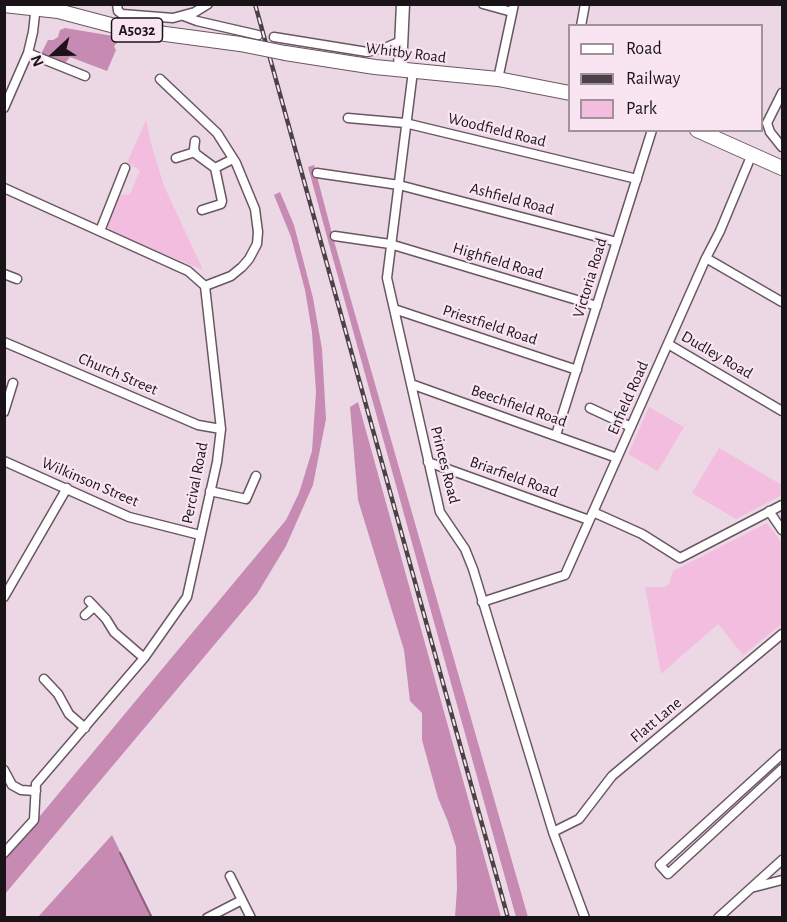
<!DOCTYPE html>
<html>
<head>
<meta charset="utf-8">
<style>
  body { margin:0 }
  #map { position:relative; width:787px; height:922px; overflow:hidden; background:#ecd8e4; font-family:"Alegreya Sans",sans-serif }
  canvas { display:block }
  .frame { position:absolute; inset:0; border:6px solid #1a1418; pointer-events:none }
  .legend { position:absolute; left:568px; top:24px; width:195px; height:108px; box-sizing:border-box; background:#f9e5f2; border:2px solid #a0919b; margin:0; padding:8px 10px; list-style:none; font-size:18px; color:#1a1418 }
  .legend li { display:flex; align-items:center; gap:12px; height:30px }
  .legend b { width:30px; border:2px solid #a0919b }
  .north { position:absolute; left:24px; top:24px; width:60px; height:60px; -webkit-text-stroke:4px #f9e5f2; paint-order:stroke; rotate:248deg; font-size:16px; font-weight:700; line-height:24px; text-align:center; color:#1a1418 }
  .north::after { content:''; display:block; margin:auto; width:21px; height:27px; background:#1a1418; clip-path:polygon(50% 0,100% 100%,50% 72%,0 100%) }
</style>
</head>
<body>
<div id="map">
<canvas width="787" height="922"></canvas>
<div class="frame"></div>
<ul class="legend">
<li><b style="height:8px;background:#fff"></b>Road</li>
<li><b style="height:8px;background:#4b4147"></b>Railway</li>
<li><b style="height:16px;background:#f2bddf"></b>Park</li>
</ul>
<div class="north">N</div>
</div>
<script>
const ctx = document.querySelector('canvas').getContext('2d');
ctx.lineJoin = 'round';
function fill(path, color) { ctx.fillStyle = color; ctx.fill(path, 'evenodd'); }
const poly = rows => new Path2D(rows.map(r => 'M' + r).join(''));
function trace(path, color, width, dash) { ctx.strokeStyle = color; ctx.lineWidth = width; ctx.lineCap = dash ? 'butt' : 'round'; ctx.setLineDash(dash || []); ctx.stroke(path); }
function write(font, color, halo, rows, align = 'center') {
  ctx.font = font + ' "Alegreya Sans",sans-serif'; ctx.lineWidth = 4.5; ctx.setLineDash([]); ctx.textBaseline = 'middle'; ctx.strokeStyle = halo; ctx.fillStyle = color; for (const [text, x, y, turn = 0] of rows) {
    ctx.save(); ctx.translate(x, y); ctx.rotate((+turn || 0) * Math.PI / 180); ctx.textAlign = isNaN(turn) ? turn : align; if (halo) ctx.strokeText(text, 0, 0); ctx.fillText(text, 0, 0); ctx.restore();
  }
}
const green = poly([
  [146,120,152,147,164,186,203,270,109,231,107,223,120,195,130,194,140,170,127,163],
  [649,407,684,427,658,471,628,454],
  [719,448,782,485,782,495,736,519,692,493],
  [767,523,782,543,782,624,743,655,718,624,661,674,645,587,664,587,669,584,673,571]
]);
const forest = poly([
  [65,28,119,37,119,41,114,46,116,50,107,71,70,57,66,62,60,63,41,54,48,40,53,40,58,37,60,30],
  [314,165,334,241,528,917,516,917,330,248,308,167],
  [280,192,294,225,313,298,322,349,326,419,313,485,286,546,257,594,5,894,5,858,286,520,299,493,312,451,316,392,312,332,305,290,291,237,274,195],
  [358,402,501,917,455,917,457,889,456,847,448,822,438,798,422,740,422,713,410,701,404,650,358,500,350,407],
  [112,835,152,917,38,917]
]);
const stream = poly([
  [120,853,152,918]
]);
const street = poly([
  [117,4,118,11,122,14,173,18,195,12,208,4],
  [483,4,512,12],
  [184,16,197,21,258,35],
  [581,26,585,4],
  [274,37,367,52,385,48,401,41],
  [28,53,85,76],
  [413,71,387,278,440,512,465,549,473,569,553,832,585,918],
  [160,79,217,133,236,163,255,209,258,232,257,244,249,259,242,267,231,276,205,286],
  [498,79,514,4],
  [782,93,767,123,770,132,782,147],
  [4,108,28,53,33,32,36,5],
  [348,118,405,123,637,179],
  [195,141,194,149,196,154,215,168],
  [176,158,195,152],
  [317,173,399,185,617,242],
  [4,188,188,271,205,286,221,429,217,462,187,597,144,658,36,784,34,820,4,853],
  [202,210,221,204,222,201,215,168,233,159],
  [100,231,125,168],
  [335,236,390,244,597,306],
  [706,258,782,302],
  [4,274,17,279],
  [394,309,577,370],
  [4,342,198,425,221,429],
  [668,344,782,411],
  [411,384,617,458],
  [590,408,631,427],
  [4,412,13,383],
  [556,435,652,130],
  [4,461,129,517,200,535],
  [428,462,589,520],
  [210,491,246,499,256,476],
  [769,511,782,530],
  [593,512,642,534,680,558,782,505],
  [4,597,67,488],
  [89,601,106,619,114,632,144,658],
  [482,602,565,575,706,258,720,231,752,154],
  [85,615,94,607],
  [44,679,58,694,69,714,85,728],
  [782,754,660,865,668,874,782,769],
  [4,770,12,785,21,790,36,791],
  [553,832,579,819,612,776,782,634],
  [782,860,751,888,782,880],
  [230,876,251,918],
  [207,918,242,900],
  [718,918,751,888]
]);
const secondary = poly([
  [400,69,403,4]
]);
const primary = poly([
  [4,5,58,11,111,25,143,31,240,44],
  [285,53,375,67,498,79,570,93],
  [697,130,782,168]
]);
const rail = poly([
  [255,4,508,918]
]);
const primaryBridge = poly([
  [240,44,285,53]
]);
const shields = [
  [137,30,51]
];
const shieldNames = [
  ["A5032",137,30]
];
const streetNames = [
  ["Whitby Road",406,53,7],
  ["Woodfield Road",497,130,14],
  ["Ashfield Road",512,199,15],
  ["Highfield Road",498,261,17],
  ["Victoria Road",590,278,-73],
  ["Priestfield Road",490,325,18],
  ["Dudley Road",717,355,30],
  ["Church Street",118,374,23],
  ["Enfield Road",628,398,-66],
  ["Beechfield Road",519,406,19],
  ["Princes Road",445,465,76],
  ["Briarfield Road",514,477,20],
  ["Wilkinson Street",90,482,23],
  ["Percival Road",195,483,-79],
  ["Flatt Lane",656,720,-40]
];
fill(green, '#f2bddf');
fill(forest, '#c78bb3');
trace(stream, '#8d627e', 2);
trace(street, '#685762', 11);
trace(secondary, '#685762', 15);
trace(primary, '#685762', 16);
trace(street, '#fff', 8);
trace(secondary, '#fff', 12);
trace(primary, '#fff', 14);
trace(rail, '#4b4147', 4.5);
trace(rail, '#f9e5f2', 2, [7]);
trace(primaryBridge, '#685762', 16, []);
trace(primaryBridge, '#fff', 14);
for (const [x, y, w] of shields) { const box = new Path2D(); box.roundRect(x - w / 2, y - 12, w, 24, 4.5); ctx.fillStyle = '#f9e5f2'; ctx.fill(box); trace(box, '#1a1418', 1.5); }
write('bold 15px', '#1a1418', null, shieldNames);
write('16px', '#1a1418', '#f9e5f2', streetNames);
</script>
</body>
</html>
